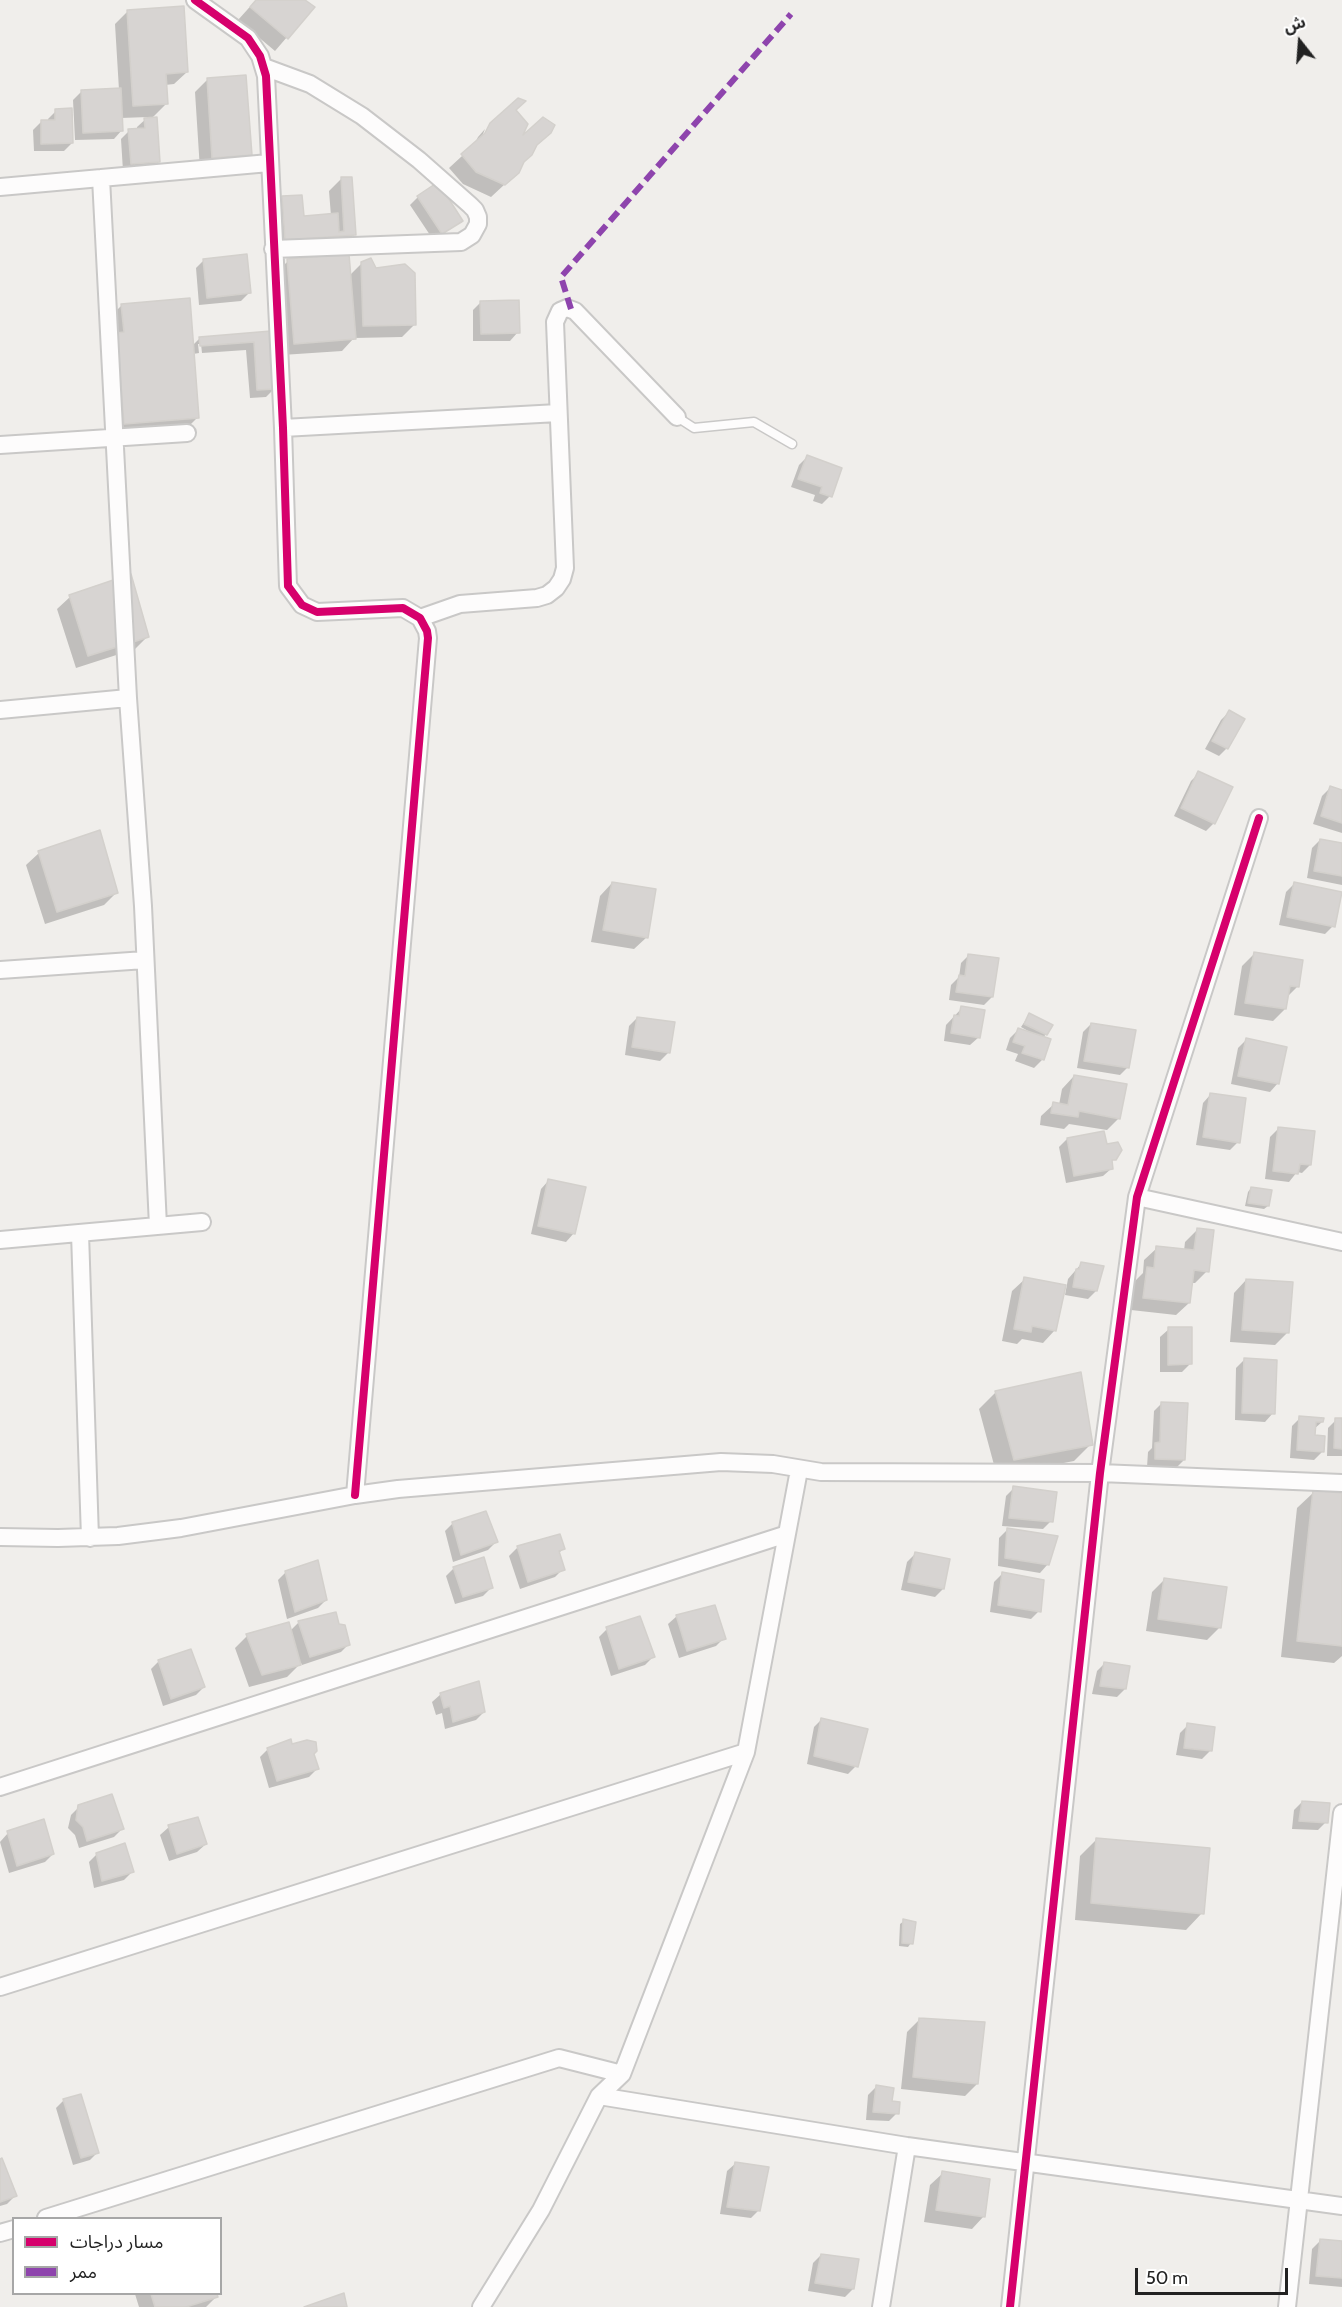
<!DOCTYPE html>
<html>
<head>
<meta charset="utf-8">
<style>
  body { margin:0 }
  #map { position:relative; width:1342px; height:2307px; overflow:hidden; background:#f0eeeb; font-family:Cabin,"Noto Sans Arabic",sans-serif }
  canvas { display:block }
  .legend { position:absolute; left:12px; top:2217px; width:210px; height:78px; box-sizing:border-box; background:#fff; border:2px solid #a7a7a7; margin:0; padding:8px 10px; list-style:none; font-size:18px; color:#222 }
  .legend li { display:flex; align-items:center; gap:12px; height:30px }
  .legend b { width:30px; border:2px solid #a7a7a7 }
  .north { position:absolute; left:1270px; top:12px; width:60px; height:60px; -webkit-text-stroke:4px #fff; paint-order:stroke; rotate:343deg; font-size:16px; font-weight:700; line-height:24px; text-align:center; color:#222 }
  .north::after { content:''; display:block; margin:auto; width:21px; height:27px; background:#222; clip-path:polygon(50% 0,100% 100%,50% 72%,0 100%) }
  .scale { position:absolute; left:1135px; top:2268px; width:153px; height:27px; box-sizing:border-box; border:3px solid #222; border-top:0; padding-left:8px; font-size:18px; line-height:21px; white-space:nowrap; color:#222; -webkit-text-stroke:4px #fff; paint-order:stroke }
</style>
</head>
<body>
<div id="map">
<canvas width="1342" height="2307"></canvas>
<ul class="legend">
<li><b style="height:8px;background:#d6006c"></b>مسار دراجات</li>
<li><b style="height:8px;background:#8e44ad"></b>ممر</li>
</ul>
<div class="north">ش</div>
<div class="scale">50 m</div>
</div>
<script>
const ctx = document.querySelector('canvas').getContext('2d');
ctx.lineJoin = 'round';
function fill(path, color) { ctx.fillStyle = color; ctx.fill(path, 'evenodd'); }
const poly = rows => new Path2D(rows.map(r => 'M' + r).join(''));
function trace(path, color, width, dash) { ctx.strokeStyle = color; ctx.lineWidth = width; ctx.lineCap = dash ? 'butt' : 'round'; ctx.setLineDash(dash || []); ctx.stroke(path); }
const shadow = poly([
  [256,0,303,0,312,8,275,51,238,20],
  [128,11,187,72,174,84,165,85,166,104,151,119,159,162,151,170,123,171,121,139,129,131,137,130,137,127,148,117,121,118,122,130,114,139,75,140,73,100,81,92,119,90,115,24],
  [208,79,250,155,238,167,200,170,195,92],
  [56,111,72,143,64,151,34,151,33,130,41,122,48,121,48,119],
  [514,111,518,141,534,147,518,172,491,197,463,184,449,168,474,145,478,137,485,129,481,139],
  [341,179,355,234,342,246,273,251,270,210,283,198,302,218,331,216,329,191],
  [418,197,461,220,434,241,410,205],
  [204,260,249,293,241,301,199,305,196,268],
  [288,261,349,276,362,263,414,325,402,337,354,338,342,351,282,355,276,273],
  [481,302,518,332,510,341,473,341,473,310],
  [122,305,192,346,200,338,270,333,274,389,266,397,250,398,246,350,202,353,201,344,198,344,199,353,193,354,198,417,181,434,108,440,101,351,107,345,105,322],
  [807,457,830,496,822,504,813,501,815,495,791,487,799,465],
  [130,576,147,637,135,649,76,668,57,609,70,597],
  [1229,712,1243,719,1227,748,1219,756,1205,749,1221,720],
  [1199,773,1214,823,1206,831,1174,816,1191,781],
  [1330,788,1342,791,1342,833,1313,824,1322,796],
  [1320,840,1342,844,1342,885,1307,878,1312,848],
  [39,853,116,893,104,905,45,924,26,865],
  [612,883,647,937,634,949,591,942,600,896],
  [1294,884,1333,926,1325,934,1279,925,1286,892],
  [1254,954,1297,987,1287,997,1285,1009,1273,1021,1234,1015,1242,966],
  [969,955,992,997,984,1005,949,1000,951,985,959,977,961,963],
  [962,1008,979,1037,970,1045,944,1041,946,1025],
  [1029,1015,1046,1034,1043,1038,1049,1040,1042,1060,1034,1068,1015,1061,1018,1054,1006,1050,1010,1038,1018,1030,1027,1033,1028,1031,1021,1027],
  [637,1018,668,1053,660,1061,625,1055,629,1026],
  [1091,1024,1128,1067,1120,1075,1077,1068,1083,1032],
  [1246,1040,1278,1083,1270,1092,1231,1084,1238,1048],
  [1074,1076,1119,1118,1107,1130,1069,1124,1064,1129,1040,1125,1041,1116,1054,1104,1059,1105,1062,1089],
  [1211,1094,1238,1142,1230,1150,1196,1145,1203,1103],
  [1278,1129,1310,1165,1302,1173,1297,1172,1289,1182,1265,1179,1270,1137],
  [1067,1139,1106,1146,1114,1159,1111,1162,1112,1168,1103,1176,1066,1183,1059,1147],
  [549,1180,574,1233,566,1242,531,1234,541,1189],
  [1251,1188,1268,1206,1264,1209,1245,1206,1248,1192],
  [1197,1230,1207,1271,1195,1283,1191,1283,1189,1303,1176,1315,1131,1310,1135,1281,1143,1273,1144,1260,1157,1248,1184,1251,1185,1242],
  [1081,1264,1103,1267,1096,1291,1088,1299,1065,1295,1068,1279],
  [1025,1279,1055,1330,1043,1343,1022,1339,1017,1344,1002,1341,1012,1291],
  [1246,1280,1287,1333,1275,1345,1230,1342,1234,1293],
  [1169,1329,1190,1364,1182,1372,1160,1372,1160,1337],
  [1244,1360,1273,1413,1265,1422,1235,1420,1236,1368],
  [996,1392,1091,1444,1074,1461,997,1476,979,1409],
  [1162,1403,1184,1460,1176,1468,1147,1467,1148,1452,1152,1448,1154,1411],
  [1300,1418,1322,1422,1314,1429,1314,1437,1323,1451,1314,1460,1290,1458,1292,1426],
  [1336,1420,1342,1420,1342,1456,1327,1456,1328,1428],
  [1014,1488,1051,1521,1043,1529,1002,1526,1006,1496],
  [1314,1492,1342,1495,1342,1656,1334,1663,1281,1657,1297,1508],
  [453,1523,496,1542,488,1550,453,1562,445,1531],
  [1007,1530,1048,1564,1040,1573,998,1566,999,1538],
  [559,1536,563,1549,558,1554,563,1569,555,1577,520,1589,509,1556,517,1548],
  [915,1554,943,1589,935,1597,901,1590,907,1562],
  [454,1568,491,1588,483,1596,455,1604,446,1576],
  [286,1572,326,1600,318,1608,287,1619,278,1580],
  [1002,1574,1039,1611,1031,1619,990,1612,994,1582],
  [1164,1580,1220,1627,1207,1640,1146,1631,1152,1592],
  [677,1616,724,1638,716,1646,679,1658,668,1624],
  [299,1622,337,1625,349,1644,341,1652,302,1665,301,1663,287,1677,249,1687,235,1648,247,1636,290,1631],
  [607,1629,653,1657,645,1665,611,1676,599,1637],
  [159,1661,204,1687,196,1695,163,1706,151,1669],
  [1105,1663,1125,1689,1117,1697,1092,1694,1097,1671],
  [441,1694,484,1712,476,1720,445,1729,442,1713,436,1715,432,1702],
  [822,1719,856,1766,848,1774,807,1764,814,1727],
  [1188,1725,1210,1751,1202,1759,1176,1755,1180,1733],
  [268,1749,312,1754,317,1769,309,1777,269,1788,260,1757],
  [1302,1802,1326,1822,1318,1830,1292,1829,1294,1810],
  [79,1807,122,1829,114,1837,79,1848,75,1835,68,1828,71,1815],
  [197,1818,206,1844,197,1852,169,1861,160,1835,169,1827],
  [8,1833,53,1854,45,1862,9,1873,0,1842],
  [1097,1839,1202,1913,1186,1930,1075,1920,1080,1856],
  [97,1854,132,1872,124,1880,94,1888,89,1862],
  [904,1921,911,1943,908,1947,899,1946,900,1924],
  [920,2019,977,2084,965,2096,901,2089,907,2032],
  [876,2087,897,2113,889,2121,866,2120,868,2095],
  [64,2100,98,2152,90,2160,73,2165,56,2108],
  [0,2161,15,2196,7,2204,0,2206],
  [736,2163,759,2210,751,2218,720,2214,727,2171],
  [943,2173,984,2216,972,2229,924,2222,930,2185],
  [1320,2241,1342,2242,1342,2287,1309,2284,1312,2249],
  [821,2255,853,2289,845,2297,808,2291,813,2263],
  [135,2294,216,2294,217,2296,206,2307,139,2307]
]);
const building = poly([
  [256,0,305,0,315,7,288,39,250,7,256,0],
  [184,6,188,72,166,74,168,104,133,106,127,10,184,6],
  [246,75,252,155,212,158,207,78,246,75],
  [121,88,123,131,83,133,81,90,121,88],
  [518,98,526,101,516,110,528,124,523,135,543,117,555,125,551,133,537,145,532,155,524,162,519,173,505,185,476,172,461,154,485,133,490,123,518,98],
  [72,108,73,143,41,144,41,120,55,120,55,109,72,108],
  [157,117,160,162,131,164,128,129,145,128,144,118,157,117],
  [341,177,352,177,356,235,285,240,282,196,302,195,304,216,338,213,339,232,344,231,341,177],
  [438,182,463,221,442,234,417,196,438,182],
  [247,254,251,293,207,298,203,259,247,254],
  [349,254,356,339,294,344,287,259,349,254],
  [371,258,376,268,405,264,415,273,416,325,363,326,361,262,371,258],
  [190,298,199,418,124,424,117,333,124,332,121,304,190,298],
  [519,300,520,333,481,334,480,301,519,300],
  [271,331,275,389,257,390,254,342,200,346,199,337,271,331],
  [807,455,842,468,832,497,820,493,822,487,798,479,807,455],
  [131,574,149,637,88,656,69,595,131,574],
  [1229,710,1245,719,1228,749,1212,741,1229,710],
  [1198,771,1233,787,1215,824,1181,808,1198,771],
  [1330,786,1342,790,1342,823,1321,816,1330,786],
  [100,830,118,893,57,912,38,851,100,830],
  [1320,839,1342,843,1342,876,1314,871,1320,839],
  [612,882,656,889,648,938,603,930,612,882],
  [1294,882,1342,892,1335,927,1287,917,1294,882],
  [1254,952,1303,960,1299,987,1290,986,1286,1009,1245,1003,1254,952],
  [968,954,999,958,993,997,956,992,959,975,965,976,968,954],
  [961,1006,985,1010,980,1038,951,1033,954,1015,959,1016,961,1006],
  [1029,1013,1053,1025,1047,1035,1024,1024,1029,1013],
  [637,1017,675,1022,670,1053,632,1047,637,1017],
  [1091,1023,1136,1030,1129,1068,1084,1061,1091,1023],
  [1018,1028,1051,1039,1044,1060,1022,1053,1025,1046,1013,1042,1018,1028],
  [1246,1038,1287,1047,1279,1084,1238,1076,1246,1038],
  [1074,1075,1127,1084,1120,1119,1079,1111,1078,1117,1051,1113,1053,1102,1068,1105,1074,1075],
  [1210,1093,1246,1098,1240,1143,1203,1137,1210,1093],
  [1278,1127,1315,1131,1311,1165,1300,1164,1298,1174,1273,1171,1278,1127],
  [1104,1131,1107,1144,1118,1142,1122,1150,1116,1160,1112,1160,1113,1169,1074,1176,1067,1138,1104,1131],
  [548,1179,586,1187,575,1234,538,1226,548,1179],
  [1251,1187,1272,1190,1269,1206,1248,1203,1251,1187],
  [1197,1228,1214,1230,1209,1272,1194,1270,1190,1303,1143,1298,1147,1267,1154,1268,1156,1246,1194,1250,1197,1228],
  [1081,1262,1104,1266,1097,1291,1073,1287,1076,1269,1079,1269,1081,1262],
  [1024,1277,1066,1285,1056,1331,1032,1326,1031,1332,1014,1329,1024,1277],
  [1246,1279,1293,1282,1289,1333,1242,1330,1246,1279],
  [1168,1327,1192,1327,1192,1364,1168,1365,1168,1327],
  [1244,1358,1277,1360,1275,1414,1242,1413,1244,1358],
  [1081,1372,1093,1445,1014,1460,995,1391,1081,1372],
  [1161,1402,1188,1403,1185,1460,1155,1459,1155,1443,1160,1442,1161,1402],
  [1299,1416,1324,1418,1323,1422,1316,1422,1315,1435,1325,1436,1324,1452,1297,1450,1299,1416],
  [1335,1418,1342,1418,1342,1449,1334,1448,1335,1418],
  [1013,1486,1057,1492,1053,1522,1009,1518,1013,1486],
  [1313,1490,1342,1493,1342,1646,1297,1641,1313,1490],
  [486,1511,498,1542,461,1555,452,1522,486,1511],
  [1007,1528,1058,1536,1049,1565,1005,1558,1007,1528],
  [560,1534,565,1549,559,1551,565,1570,528,1582,517,1546,560,1534],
  [915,1552,950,1559,944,1589,908,1582,915,1552],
  [484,1557,493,1588,463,1597,453,1567,484,1557],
  [318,1560,327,1600,295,1612,285,1571,318,1560],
  [1002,1572,1044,1580,1041,1612,998,1605,1002,1572],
  [1164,1578,1227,1587,1221,1628,1158,1619,1164,1578],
  [715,1605,726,1639,687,1651,676,1615,715,1605],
  [336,1612,339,1624,345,1625,350,1645,310,1657,298,1621,336,1612],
  [640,1616,655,1657,619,1669,606,1627,640,1616],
  [289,1622,301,1665,262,1675,246,1634,289,1622],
  [191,1649,205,1687,171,1699,158,1660,191,1649],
  [1104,1662,1130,1666,1126,1689,1100,1686,1104,1662],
  [479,1681,485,1712,453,1722,450,1706,444,1708,440,1693,479,1681],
  [821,1718,868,1729,858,1767,814,1756,821,1718],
  [1187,1723,1215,1727,1212,1751,1184,1748,1187,1723],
  [291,1739,292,1744,307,1740,316,1742,317,1751,314,1754,319,1769,277,1781,267,1748,291,1739],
  [112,1794,124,1829,87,1841,83,1827,76,1820,78,1805,112,1794],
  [1302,1801,1330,1803,1328,1823,1299,1821,1302,1801],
  [198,1817,207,1844,177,1854,168,1825,198,1817],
  [44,1819,54,1854,17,1866,7,1831,44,1819],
  [1096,1838,1210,1848,1204,1914,1091,1903,1096,1838],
  [125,1843,134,1872,102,1881,96,1853,125,1843],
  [903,1919,916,1922,913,1944,902,1943,903,1919],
  [919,2018,985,2022,978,2084,913,2077,919,2018],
  [876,2085,894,2088,892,2101,900,2102,899,2114,873,2112,876,2085],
  [81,2094,99,2153,81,2158,63,2099,81,2094],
  [2,2158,17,2196,0,2202,0,2159,2,2158],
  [735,2162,769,2167,760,2211,727,2207,735,2162],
  [942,2171,990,2179,985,2217,936,2210,942,2171],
  [1320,2239,1342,2241,1342,2278,1316,2276,1320,2239],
  [821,2254,859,2259,854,2289,815,2283,821,2254],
  [344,2293,347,2307,304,2307,344,2293],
  [151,2294,217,2294,218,2297,186,2307,155,2307,151,2294]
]);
const service = poly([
  [677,417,694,428,754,422,792,444]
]);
const minor = poly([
  [195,0,248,38,260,56,266,76,283,428,288,586,302,605,317,612,403,608,420,618,427,631,428,638,355,1495],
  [264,67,310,84,362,116,419,160,470,205,475,210,478,217,478,224,472,235,461,242,273,249],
  [101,178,128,698,143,906,158,1226],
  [0,187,269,163],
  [283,428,558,413],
  [0,445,187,433],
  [420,618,460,604,537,598,547,595,556,588,562,579,565,568,555,322,560,311,567,308,575,311,677,417],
  [0,710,128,698],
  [0,970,145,960],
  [1137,1197,1342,1242],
  [80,1233,90,1538],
  [0,1240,202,1222],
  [0,1537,58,1538,118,1536,181,1528,355,1495,398,1489,721,1462,773,1464,821,1472,1100,1473,1342,1483],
  [0,1787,787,1534],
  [0,1987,746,1752],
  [599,2096,907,2146,1342,2206],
  [46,2218,559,2058,622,2074],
  [0,2233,14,2229],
  [481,2307,541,2210,599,2096,622,2074,746,1752,799,1470],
  [881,2307,907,2146],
  [1010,2307,1100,1473,1137,1197,1259,818],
  [1287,2307,1342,1813]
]);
const quiet = poly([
  [571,309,561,277,791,14]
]);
const cycleway = poly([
  [195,0,248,38,260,56,266,76,283,428,288,586,302,605,317,612,403,608,420,618,427,631,428,638,355,1495],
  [1010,2307,1100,1473,1137,1197,1259,818]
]);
fill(shadow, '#0003');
fill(building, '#d7d4d2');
trace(building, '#d3d0cc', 1.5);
trace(service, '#c9c8c7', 11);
trace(minor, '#c9c8c7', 20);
trace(service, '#fdfcfc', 8);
trace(minor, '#fdfcfc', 16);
trace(quiet, '#8e44ad', 6, [12, 6]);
trace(cycleway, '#d6006c', 8);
</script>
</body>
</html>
